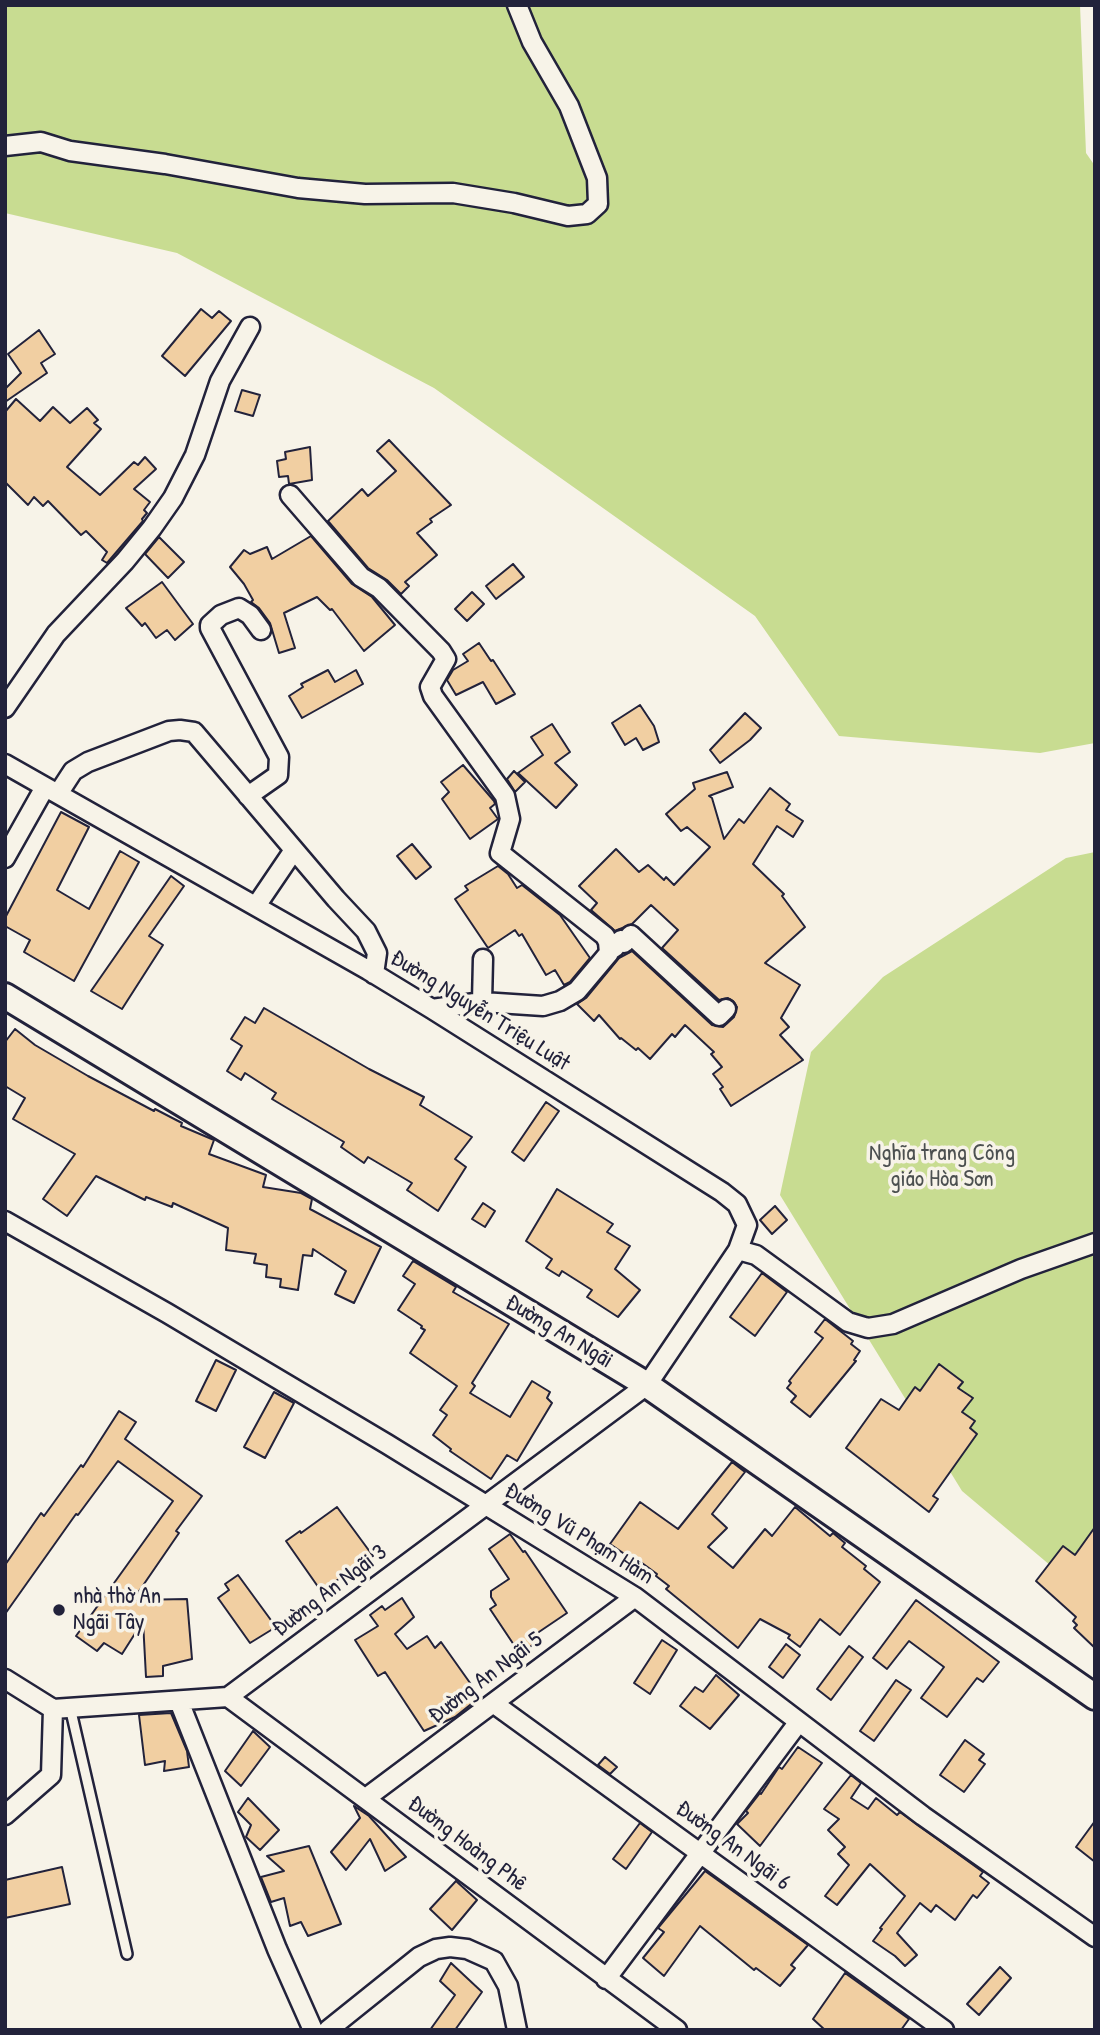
<!DOCTYPE html>
<html>
<head>
<meta charset="utf-8">
<style>
  body { margin:0 }
  #map { position:relative; width:1100px; height:2035px; overflow:hidden; background:#f7f3e8; font-family:"Patrick Hand",sans-serif }
  canvas { display:block }
  .frame { position:absolute; inset:0; border:7px solid #22223b; pointer-events:none }
</style>
</head>
<body>
<div id="map">
<canvas width="1100" height="2035"></canvas>
<div class="frame"></div>
</div>
<script>
const ctx = document.querySelector('canvas').getContext('2d');
ctx.lineJoin = 'round';
function fill(path, color) { ctx.fillStyle = color; ctx.fill(path, 'evenodd'); }
const poly = rows => new Path2D(rows.map(r => 'M' + r).join(''));
function trace(path, color, width, dash) { ctx.strokeStyle = color; ctx.lineWidth = width; ctx.lineCap = dash ? 'butt' : 'round'; ctx.setLineDash(dash || []); ctx.stroke(path); }
function write(font, color, halo, rows, align = 'center') {
  ctx.font = font + ' "Patrick Hand",sans-serif'; ctx.lineWidth = 7; ctx.setLineDash([]); ctx.textBaseline = 'middle'; ctx.strokeStyle = halo; ctx.fillStyle = color; for (const [text, x, y, turn = 0] of rows) {
    ctx.save(); ctx.translate(x, y); ctx.rotate((+turn || 0) * Math.PI / 180); ctx.textAlign = isNaN(turn) ? turn : align; if (halo) ctx.strokeText(text, 0, 0); ctx.fillText(text, 0, 0); ctx.restore();
  }
}
const green = poly([
  [5,5,1080,5,1086,153,1095,166,1095,743,1040,753,839,736,755,616,434,388,177,253,5,213],
  [1095,852,1095,1603,962,1491,780,1195,811,1052,883,977,1066,858]
]);
const building = poly([
  [201,309,212,318,219,311,231,321,185,376,162,356,201,309],
  [39,330,55,354,41,363,47,373,5,402,5,389,21,373,8,354,39,330],
  [242,390,260,395,253,416,235,411,242,390],
  [16,399,40,421,53,407,70,423,87,408,98,420,94,423,101,429,67,467,100,495,134,462,138,465,145,457,156,469,134,489,150,502,144,510,147,513,142,519,143,521,107,563,102,560,107,552,86,531,81,535,48,501,43,506,34,497,28,505,5,482,5,412,16,399],
  [389,440,451,505,430,519,432,522,417,533,437,555,405,582,409,586,401,594,387,580,368,568,328,521,362,489,368,496,396,471,377,451,389,440],
  [310,447,312,480,289,484,288,476,279,477,277,461,286,459,285,452,310,447],
  [311,536,352,584,372,597,395,625,364,651,332,609,330,610,317,597,284,613,295,648,279,653,270,623,259,608,251,602,253,600,244,584,230,567,244,550,250,554,267,547,272,559,311,536],
  [159,537,184,562,168,578,145,554,159,537],
  [513,564,524,577,496,599,486,586,513,564],
  [162,582,193,624,175,640,167,630,156,638,145,623,142,626,126,608,162,582],
  [472,592,484,604,467,621,455,609,472,592],
  [479,643,491,661,493,660,515,694,496,704,483,682,456,695,447,680,453,670,468,661,463,654,479,643],
  [328,670,335,682,356,670,363,684,302,718,289,696,303,687,301,684,328,670],
  [640,705,654,726,659,742,643,750,636,738,625,745,612,723,640,705],
  [745,713,761,728,750,740,720,763,710,750,745,713],
  [552,724,570,752,555,763,577,785,556,808,518,773,543,755,531,737,552,724],
  [463,765,494,801,495,804,490,808,498,819,470,839,442,799,449,792,441,782,463,765],
  [514,771,525,782,515,792,507,779,514,771],
  [727,772,733,787,709,796,712,798,724,839,739,819,744,823,770,788,790,804,786,810,803,821,793,837,777,826,753,864,784,894,782,896,805,927,765,963,800,985,781,1018,789,1027,780,1035,803,1060,731,1106,720,1089,723,1087,713,1074,722,1067,711,1054,714,1052,685,1025,675,1037,672,1034,650,1059,638,1048,636,1050,621,1038,620,1039,599,1015,594,1021,577,1004,586,998,619,958,632,951,712,1025,723,1027,734,1017,737,1007,733,1001,728,998,719,1000,662,948,678,930,651,905,632,924,615,931,591,910,597,903,579,886,616,849,639,872,648,865,664,880,666,877,674,885,710,847,687,827,681,831,666,814,695,789,693,783,727,772],
  [61,812,89,827,57,890,89,909,120,851,139,862,74,981,24,952,30,940,5,926,5,918,61,812],
  [412,844,431,867,416,879,397,856,412,844],
  [498,866,508,874,517,888,522,885,560,915,590,958,570,982,564,985,555,970,546,975,522,934,519,936,515,930,488,948,455,899,468,890,465,886,498,866],
  [171,876,184,886,149,936,163,945,122,1009,91,991,171,876],
  [264,1008,369,1069,424,1097,420,1105,472,1137,455,1159,466,1167,438,1211,407,1190,412,1183,368,1157,364,1163,341,1147,344,1142,272,1099,276,1093,245,1073,241,1080,227,1071,242,1046,231,1039,245,1017,255,1023,264,1008],
  [15,1029,35,1045,88,1076,154,1111,155,1109,182,1123,181,1126,214,1140,209,1154,266,1175,263,1187,301,1193,312,1199,310,1209,381,1247,354,1303,335,1294,346,1271,313,1249,312,1256,303,1255,298,1290,280,1287,281,1279,266,1277,267,1265,254,1263,256,1254,226,1250,228,1228,173,1203,172,1207,146,1197,145,1200,96,1176,67,1216,43,1199,75,1154,13,1119,25,1098,5,1086,5,1042,15,1029],
  [546,1102,559,1111,524,1161,512,1152,546,1102],
  [557,1189,613,1224,607,1232,630,1246,615,1269,640,1290,618,1317,587,1297,592,1290,562,1271,559,1276,546,1268,552,1259,526,1241,557,1189],
  [483,1203,495,1211,485,1227,472,1219,483,1203],
  [775,1206,787,1220,772,1234,760,1220,775,1206],
  [413,1261,456,1287,453,1292,509,1324,472,1383,475,1386,470,1393,510,1417,532,1381,550,1392,547,1398,552,1403,517,1461,507,1455,491,1479,450,1451,451,1449,433,1435,447,1415,440,1410,457,1386,410,1353,425,1330,421,1328,422,1326,398,1310,415,1284,403,1276,413,1261],
  [762,1273,787,1292,755,1336,730,1317,762,1273],
  [825,1319,853,1341,851,1344,860,1351,854,1360,856,1361,810,1417,791,1402,796,1396,787,1388,791,1383,789,1381,823,1338,815,1332,825,1319],
  [216,1360,236,1370,216,1411,196,1401,216,1360],
  [939,1364,963,1382,958,1388,973,1398,962,1412,975,1421,970,1428,977,1434,933,1496,938,1499,929,1512,846,1448,881,1399,899,1410,915,1387,920,1391,939,1364],
  [274,1392,294,1403,265,1458,244,1447,274,1392],
  [119,1411,136,1422,125,1439,202,1496,176,1531,179,1533,133,1600,187,1599,192,1659,163,1666,163,1676,146,1677,143,1621,122,1654,104,1643,97,1651,76,1636,173,1501,118,1461,78,1515,76,1514,5,1614,5,1565,41,1513,44,1516,81,1465,83,1467,119,1411],
  [732,1462,745,1472,712,1514,727,1528,708,1547,733,1568,765,1529,772,1536,795,1507,830,1536,833,1533,845,1543,842,1547,866,1566,864,1569,880,1582,840,1635,820,1619,800,1647,788,1638,790,1635,760,1619,738,1648,666,1589,669,1586,656,1576,657,1574,627,1552,626,1555,610,1544,640,1502,678,1529,732,1462],
  [337,1507,373,1556,321,1591,286,1541,300,1531,301,1533,337,1507],
  [1095,1527,1095,1648,1074,1628,1077,1625,1073,1621,1076,1617,1036,1581,1063,1546,1075,1555,1095,1527],
  [510,1534,523,1552,525,1551,567,1613,530,1638,534,1644,520,1654,490,1609,496,1605,491,1597,491,1591,509,1579,489,1549,510,1534],
  [238,1575,276,1627,250,1643,218,1598,229,1590,225,1584,238,1575],
  [402,1598,414,1617,395,1634,407,1649,427,1636,435,1648,441,1642,480,1697,455,1717,424,1731,385,1672,378,1676,355,1640,378,1626,370,1615,382,1606,385,1610,402,1598],
  [916,1600,999,1662,983,1682,977,1678,947,1717,921,1698,944,1667,909,1641,887,1669,873,1658,916,1600],
  [662,1640,677,1650,650,1694,634,1683,662,1640],
  [786,1644,800,1655,783,1678,769,1667,786,1644],
  [849,1646,863,1657,831,1700,817,1689,849,1646],
  [716,1675,739,1695,710,1729,680,1706,695,1687,703,1692,716,1675],
  [896,1680,911,1690,874,1741,860,1731,896,1680],
  [171,1713,187,1751,189,1767,164,1771,165,1761,145,1765,139,1715,171,1713],
  [253,1731,270,1747,241,1786,225,1771,253,1731],
  [965,1740,984,1754,979,1760,985,1764,964,1792,940,1775,965,1740],
  [798,1747,822,1763,760,1846,737,1824,748,1813,746,1811,760,1793,761,1794,779,1767,782,1769,798,1747],
  [605,1757,617,1767,610,1774,598,1765,605,1757],
  [851,1775,861,1783,851,1798,868,1809,876,1798,897,1815,900,1812,983,1872,980,1876,989,1883,977,1898,973,1895,955,1920,936,1905,931,1912,920,1903,897,1933,917,1955,905,1966,895,1956,873,1941,882,1929,880,1928,905,1896,870,1864,837,1905,825,1896,849,1865,838,1854,845,1847,828,1830,839,1819,824,1809,851,1775],
  [248,1798,279,1830,260,1850,246,1837,251,1825,238,1812,248,1798],
  [354,1806,369,1816,406,1857,385,1871,370,1839,346,1870,331,1852,360,1818,354,1806],
  [1095,1821,1095,1862,1076,1847,1095,1821],
  [640,1823,652,1832,626,1869,613,1859,640,1823],
  [309,1846,341,1924,308,1936,301,1922,290,1926,284,1898,271,1902,261,1877,284,1871,267,1856,309,1846],
  [62,1867,70,1904,5,1918,5,1880,62,1867],
  [705,1871,808,1945,791,1965,795,1968,780,1986,756,1968,754,1970,700,1926,664,1976,643,1958,664,1932,658,1928,705,1871],
  [456,1881,477,1900,452,1930,430,1909,456,1881],
  [451,1963,482,1992,455,2030,430,2030,455,1995,440,1981,451,1963],
  [1000,1967,1011,1978,979,2015,967,2004,1000,1967],
  [845,1973,909,2019,901,2030,825,2030,813,2019,845,1973]
]);
const service = poly([
  [70,1707,127,1954]
]);
const minor = poly([
  [5,146,41,142,70,151,165,164,298,188,365,194,453,193,514,203,568,216,587,214,598,204,597,178,569,106,532,42,517,5],
  [290,495,361,577,379,588,441,651,446,659,430,687,433,696,505,796,510,819,500,853,605,936,608,942,609,953,577,991,560,1001,543,1006,482,1002,432,1009],
  [5,708,56,634,125,561,152,528,173,498,195,455,220,381,250,327],
  [5,764,368,970,432,1009,722,1192,737,1204,747,1225,738,1250,647,1385,228,1697,53,1709,5,1679],
  [58,794,73,771,88,762,169,731,180,730,194,732,336,899,366,931,377,953,374,974],
  [248,796,278,775,279,757,210,628,210,625,221,615,239,608,250,615,261,630],
  [5,858,45,787],
  [256,906,294,850],
  [608,942,614,948,621,940,624,943,631,935,719,1016,726,1009],
  [482,1002,483,959],
  [5,1221,167,1313,387,1444,635,1597,923,1816,1095,1937],
  [738,1250,756,1255,848,1322,868,1328,893,1324,1021,1269,1095,1243],
  [228,1697,677,2030],
  [179,1701,277,1949,313,2030],
  [493,1703,944,2030],
  [366,1798,635,1597],
  [5,1815,51,1775,53,1709],
  [606,1979,798,1723],
  [328,2030,419,1957,436,1949,450,1947,467,1949,494,1961,508,1986,517,2030]
]);
const secondary = poly([
  [5,996,647,1385,1095,1697]
]);
const markers = [
  [59,1610,7,"#22223b"]
];
const streetNames = [
  ["Đường Nguyễn Triệu Luật",480,1011,32],
  ["Đường An Ngãi",559,1332,31],
  ["Đường Vũ Phạm Hàm",579,1534,32],
  ["Đường An Ngãi 3",330,1591,-37],
  ["Đường An Ngãi 5",486,1678,-37],
  ["Đường Hoàng Phê",467,1844,37],
  ["Đường An Ngãi 6",733,1846,36]
];
const parkNames = [
  ["Nghĩa trang Công",942,1154],
  ["giáo Hòa Sơn",942,1180]
];
const poiNames = [
  ["nhà thờ An",73,1597],
  ["Ngãi Tây",73,1623]
];
fill(green, '#c8dc91');
fill(building, '#f1cfa2');
trace(building, '#22223b', 2);
trace(service, '#22223b', 14);
trace(minor, '#22223b', 23);
trace(secondary, '#22223b', 30);
trace(service, '#f7f3e8', 9);
trace(minor, '#f7f3e8', 18);
trace(secondary, '#f7f3e8', 24);
for (const [x, y, r, color] of markers) { const dot = new Path2D(); dot.arc(x, y, r, 0, 2 * Math.PI); ctx.fillStyle = color; ctx.fill(dot); trace(dot, '#f7f3e8', 2.5); }
write('23px', '#22223b', '#f7f3e8', streetNames);
write('23px', '#4c5050', '#f7f3e8', parkNames);
write('23px', '#22223b', '#f7f3e8', poiNames, 'left');
</script>
</body>
</html>
